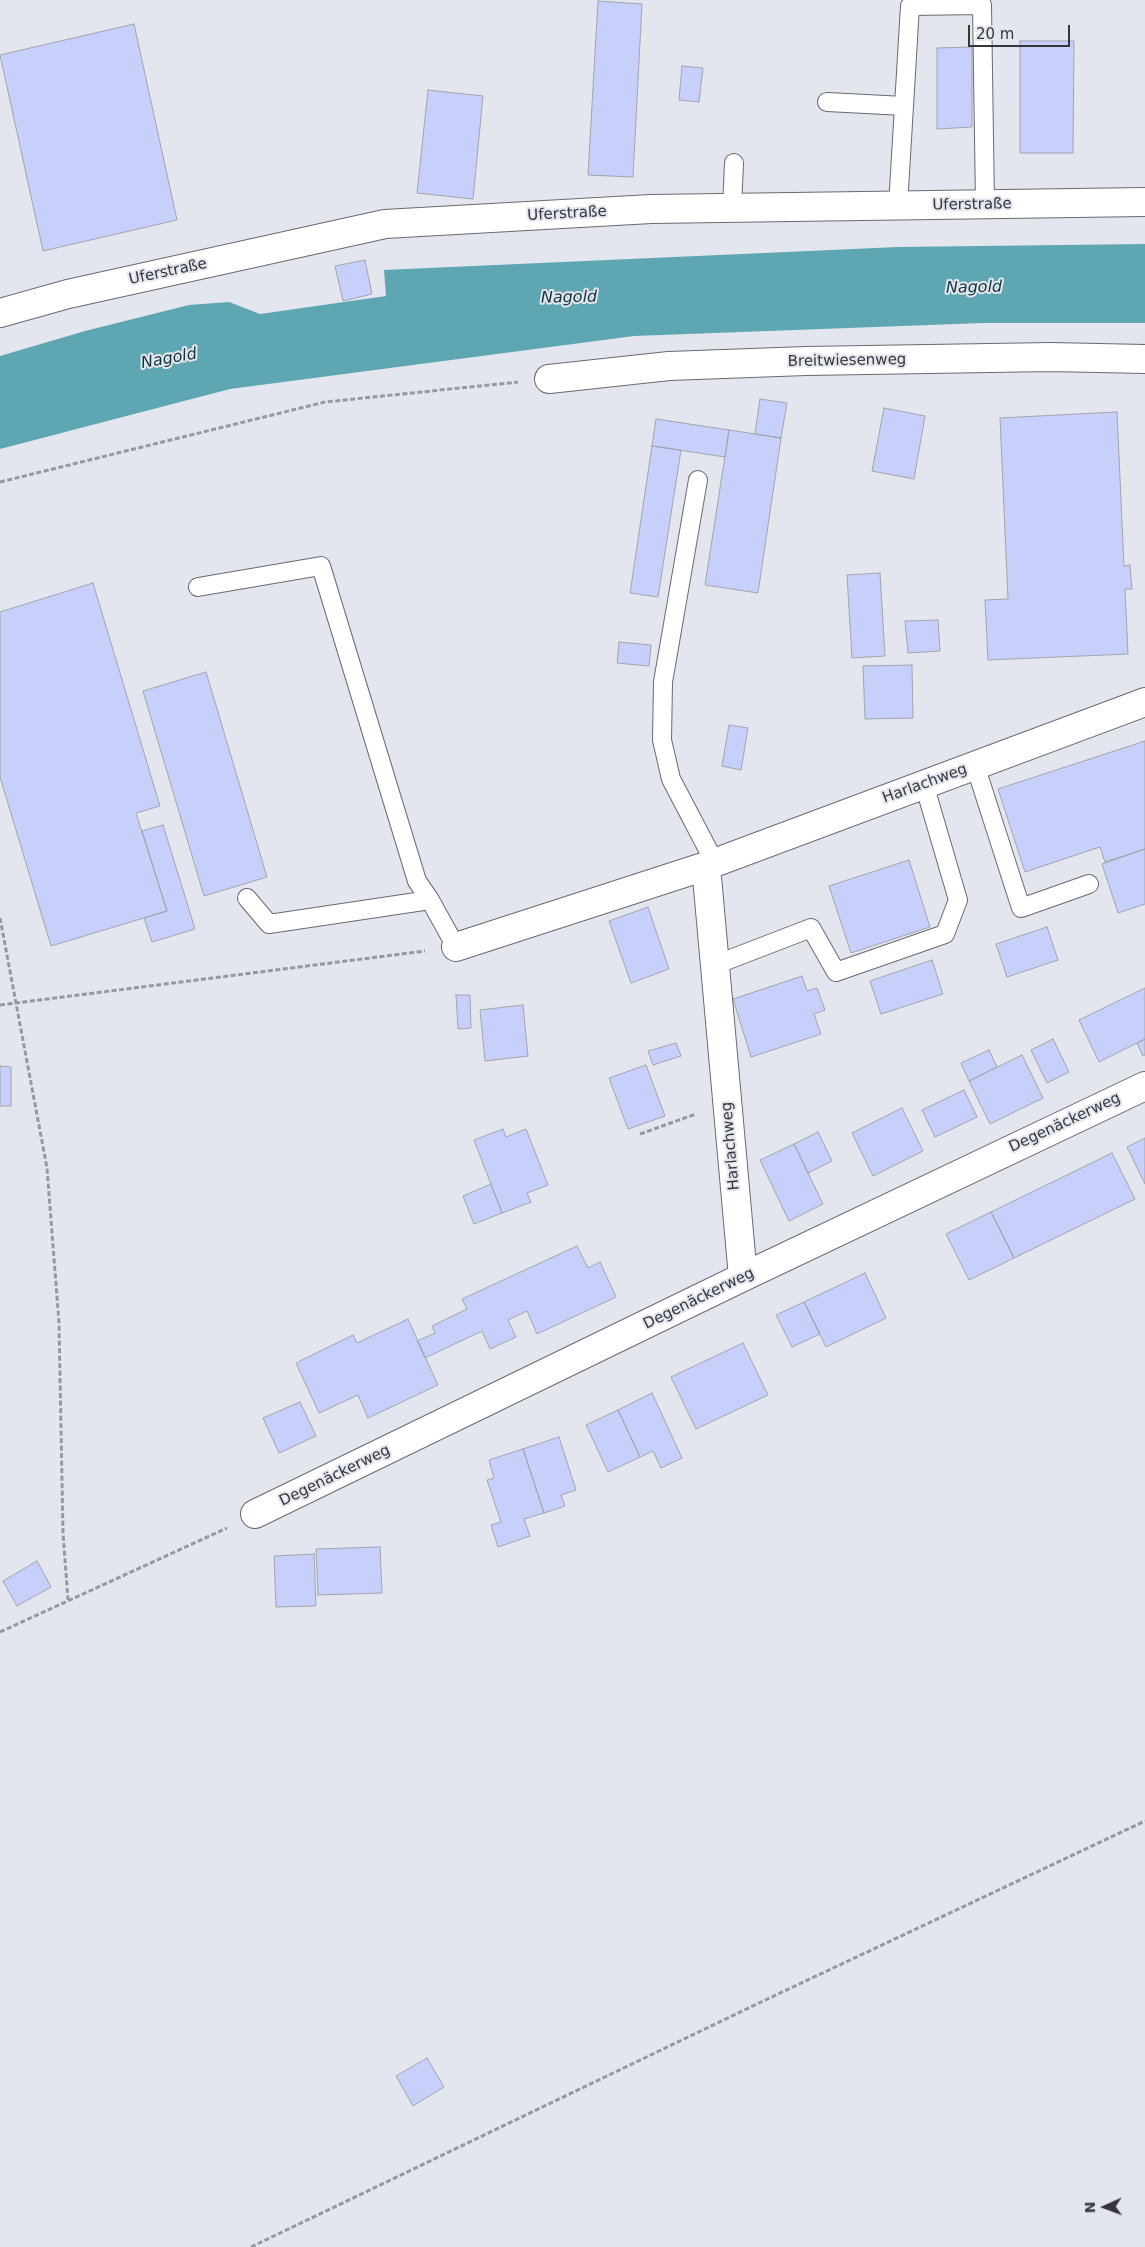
<!DOCTYPE html>
<html>
<head>
<meta charset="utf-8">
<style>
  body { margin:0 }
  #map { position:relative; width:1145px; height:2247px; overflow:hidden; background:#e3e6ef; font-family:"DejaVu Sans",sans-serif }
  canvas { display:block }
  .north { position:absolute; left:1080px; top:2182px; width:50px; height:50px; -webkit-text-stroke:4px #e3e6ef; paint-order:stroke; rotate:268deg; font-size:14px; font-weight:700; line-height:20px; text-align:center; color:#35363a }
  .north::after { content:''; display:block; margin:auto; width:18px; height:22px; background:#35363a; clip-path:polygon(50% 0,100% 100%,50% 72%,0 100%) }
  .scale { position:absolute; left:968px; top:25px; width:102px; height:22px; box-sizing:border-box; border:2px solid #35363a; border-top:0; padding-left:6px; font-size:15px; line-height:18px; white-space:nowrap; color:#35363a; -webkit-text-stroke:4px #e3e6ef; paint-order:stroke }
</style>
</head>
<body>
<div id="map">
<canvas width="1145" height="2247"></canvas>
<div class="north">N</div>
<div class="scale">20 m</div>
</div>
<script>
const ctx = document.querySelector('canvas').getContext('2d');
ctx.lineJoin = 'round';
function fill(path, color) { ctx.fillStyle = color; ctx.fill(path, 'evenodd'); }
const poly = rows => new Path2D(rows.map(r => 'M' + r).join(''));
function trace(path, color, width, dash) { ctx.strokeStyle = color; ctx.lineWidth = width; ctx.lineCap = dash ? 'butt' : 'round'; ctx.setLineDash(dash || []); ctx.stroke(path); }
function write(font, color, halo, rows, align = 'center') {
  ctx.font = font + ' "DejaVu Sans",sans-serif'; ctx.lineWidth = 4; ctx.setLineDash([]); ctx.textBaseline = 'middle'; ctx.strokeStyle = halo; ctx.fillStyle = color; for (const [text, x, y, turn = 0] of rows) {
    ctx.save(); ctx.translate(x, y); ctx.rotate((+turn || 0) * Math.PI / 180); ctx.textAlign = isNaN(turn) ? turn : align; if (halo) ctx.strokeText(text, 0, 0); ctx.fillText(text, 0, 0); ctx.restore();
  }
}
const water = poly([
  [1145,244,1145,323,983,323,634,336,230,389,0,449,0,356,85,331,189,305,229,302,260,314,386,296,384,270,898,247]
]);
const building = poly([
  [598,1,642,4,633,177,588,175,598,1],
  [134,24,177,220,43,251,0,55,134,24],
  [1020,41,1074,41,1073,153,1020,153,1020,41],
  [972,47,972,127,937,129,937,48,972,47],
  [682,66,703,68,699,102,679,100,682,66],
  [428,90,483,96,473,199,417,193,428,90],
  [365,260,372,294,343,301,335,266,365,260],
  [760,399,787,403,781,438,755,434,760,399],
  [884,408,925,416,914,479,872,471,884,408],
  [1117,412,1124,566,1130,565,1132,589,1125,589,1128,654,988,660,985,600,1008,599,1000,418,1117,412],
  [656,419,729,430,725,457,652,446,656,419],
  [729,430,781,438,758,593,705,585,729,430],
  [652,446,681,450,658,597,630,593,652,446],
  [880,573,885,656,852,658,847,575,880,573],
  [93,583,160,806,136,813,167,911,51,946,0,777,0,612,93,583],
  [938,620,940,651,908,653,905,621,938,620],
  [619,642,651,645,649,666,617,663,619,642],
  [912,665,913,718,865,719,863,666,912,665],
  [206,672,267,877,204,896,143,691,206,672],
  [729,725,748,728,741,770,722,766,729,725],
  [1145,741,1145,849,1105,862,1100,847,1025,872,998,789,1145,741],
  [163,825,195,929,152,942,144,918,167,911,142,831,163,825],
  [1145,849,1145,904,1118,913,1102,864,1145,849],
  [909,860,930,927,851,953,829,886,909,860],
  [648,907,669,969,631,983,609,921,648,907],
  [1047,927,1058,960,1007,977,996,944,1047,927],
  [932,960,943,994,881,1014,870,981,932,960],
  [802,976,807,991,817,988,825,1010,814,1014,821,1034,751,1057,733,999,802,976],
  [1145,988,1145,1039,1099,1062,1079,1020,1145,988],
  [456,995,470,995,471,1028,458,1029,456,995],
  [523,1005,528,1056,485,1061,480,1010,523,1005],
  [1053,1039,1069,1072,1047,1083,1031,1050,1053,1039],
  [1145,1039,1145,1055,1143,1056,1137,1043,1145,1039],
  [676,1043,681,1056,653,1065,648,1051,676,1043],
  [989,1050,997,1067,969,1081,961,1063,989,1050],
  [1022,1055,1043,1098,990,1124,969,1081,1022,1055],
  [646,1065,665,1116,628,1129,609,1078,646,1065],
  [0,1066,11,1067,11,1106,0,1106,0,1066],
  [964,1090,977,1117,935,1137,922,1110,964,1090],
  [902,1108,923,1151,873,1176,852,1133,902,1108],
  [503,1129,506,1137,526,1129,548,1185,527,1193,531,1202,502,1213,474,1140,503,1129],
  [818,1132,832,1161,808,1173,794,1144,818,1132],
  [1145,1138,1145,1184,1127,1147,1145,1138],
  [794,1144,823,1204,789,1221,760,1160,794,1144],
  [1112,1153,1135,1199,1014,1258,991,1212,1112,1153],
  [491,1184,502,1213,474,1224,463,1196,491,1184],
  [991,1212,1014,1258,969,1280,946,1234,991,1212],
  [577,1246,588,1268,600,1262,616,1297,537,1334,527,1311,508,1320,516,1337,490,1349,482,1331,425,1358,417,1341,435,1333,432,1326,467,1309,462,1299,577,1246],
  [865,1273,886,1318,826,1347,804,1302,865,1273],
  [804,1302,820,1334,792,1347,776,1315,804,1302],
  [408,1319,438,1385,368,1418,358,1395,319,1413,296,1363,353,1335,357,1343,408,1319],
  [743,1343,768,1395,696,1429,671,1377,743,1343],
  [652,1393,682,1458,661,1468,653,1451,640,1457,618,1410,652,1393],
  [300,1402,316,1436,279,1453,263,1418,300,1402],
  [618,1410,640,1457,608,1472,586,1425,618,1410],
  [559,1437,576,1490,561,1495,565,1506,544,1513,523,1449,559,1437],
  [523,1449,544,1513,524,1519,530,1536,498,1547,491,1525,501,1522,487,1480,494,1478,489,1460,523,1449],
  [380,1547,382,1593,318,1595,316,1549,380,1547],
  [314,1554,316,1606,276,1607,274,1556,314,1554],
  [37,1561,51,1587,17,1606,3,1581,37,1561],
  [427,2058,444,2087,413,2106,396,2076,427,2058]
]);
const path = poly([
  [0,482,325,402,518,382],
  [0,918,47,1168,59,1323,63,1533,68,1600],
  [0,1005,425,951],
  [640,1134,696,1114],
  [0,1632,227,1528],
  [251,2247,759,2003,1145,1821]
]);
const lane = poly([
  [827,102,904,106],
  [898,206,910,6,982,5,985,204],
  [732,208,734,163],
  [698,480,663,682,662,740,671,779,715,863],
  [198,587,321,566,417,881,430,900,456,947],
  [975,765,1021,908,1089,884],
  [247,898,269,924,430,900],
  [715,965,811,928,836,972,945,934,958,900,924,784]
]);
const street = poly([
  [0,313,68,294,385,224,651,209,1145,202],
  [549,379,669,366,806,361,1051,357,1145,359],
  [706,866,743,1277],
  [456,947,706,866,1145,702],
  [255,1514,743,1277,1145,1086]
]);
const streetNames = [
  ["Uferstraße",972,205,-1],
  ["Uferstraße",567,214,-3],
  ["Uferstraße",168,272,-12],
  ["Breitwiesenweg",847,361,-1],
  ["Harlachweg",925,784,-20],
  ["Degenäckerweg",1065,1123,-25],
  ["Harlachweg",731,1146,-95],
  ["Degenäckerweg",699,1299,-26],
  ["Degenäckerweg",335,1476,-26]
];
const waterNames = [
  ["Nagold",974,288,-1],
  ["Nagold",569,298,-1],
  ["Nagold",169,359,-10]
];
fill(water, '#5ea6b1');
fill(building, '#c6d0fa');
trace(building, '#a2a4ad', 1);
trace(lane, '#686a72', 20);
trace(street, '#686a72', 30);
trace(path, '#96989f', 3, [5, 2.5]);
trace(lane, '#fff', 18);
trace(street, '#fff', 28);
write('15px', '#35363a', '#e3e6ef', streetNames);
write('italic 16px', '#103439', '#e3e6ef', waterNames);
</script>
</body>
</html>
